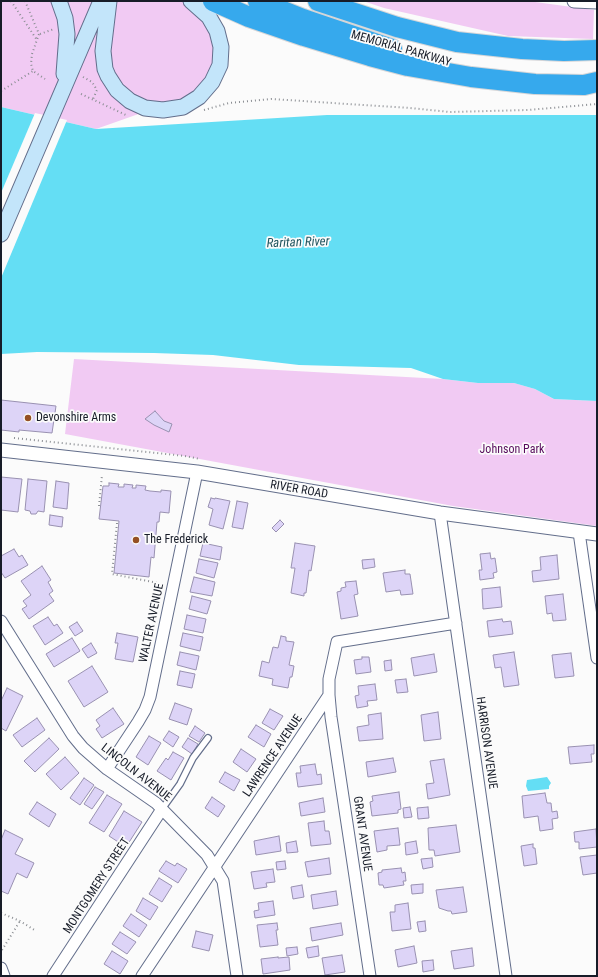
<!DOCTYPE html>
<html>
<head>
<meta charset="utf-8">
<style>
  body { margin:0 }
  #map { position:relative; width:598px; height:977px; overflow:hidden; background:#fbfbfb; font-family:"Roboto Condensed",sans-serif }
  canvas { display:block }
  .frame { position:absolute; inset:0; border:2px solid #171c28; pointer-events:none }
</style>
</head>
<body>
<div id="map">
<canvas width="598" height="977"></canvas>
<div class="frame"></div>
</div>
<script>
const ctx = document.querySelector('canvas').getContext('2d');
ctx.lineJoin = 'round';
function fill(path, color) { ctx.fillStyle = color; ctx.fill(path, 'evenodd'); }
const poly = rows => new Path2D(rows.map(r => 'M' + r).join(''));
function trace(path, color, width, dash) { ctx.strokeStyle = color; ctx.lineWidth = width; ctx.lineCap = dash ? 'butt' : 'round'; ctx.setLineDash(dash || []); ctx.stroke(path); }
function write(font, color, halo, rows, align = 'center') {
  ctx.font = font + ' "Roboto Condensed",sans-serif'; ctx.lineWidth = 3.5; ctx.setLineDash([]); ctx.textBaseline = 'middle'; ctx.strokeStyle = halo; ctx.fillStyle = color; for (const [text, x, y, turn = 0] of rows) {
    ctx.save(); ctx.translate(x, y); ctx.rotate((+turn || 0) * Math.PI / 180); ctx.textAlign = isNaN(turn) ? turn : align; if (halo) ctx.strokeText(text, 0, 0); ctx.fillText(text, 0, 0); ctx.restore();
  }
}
const green = poly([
  [1,1,184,1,195,8,213,35,214,59,211,71,198,90,184,98,96,129,1,107],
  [363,1,528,1,594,10,593,39,508,36,384,8],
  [74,359,443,379,478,383,514,383,535,389,554,399,597,401,597,526,453,506,65,434]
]);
const water = poly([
  [1,107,96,129,327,115,597,115,597,401,554,399,535,389,514,383,478,383,443,379,411,368,299,365,213,355,154,353,37,352,1,354],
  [547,777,551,783,549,786,549,789,528,791,526,786,527,780]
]);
const pier = poly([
  [35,113,67,120,1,278,1,193]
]);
const building = poly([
  [1,400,56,406,52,433,19,430,19,432,1,430,1,400],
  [155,411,164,421,172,424,169,432,154,425,145,419,155,411],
  [1,477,22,479,18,512,1,510,1,477],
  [28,479,47,481,44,512,38,511,36,514,31,514,30,511,25,510,28,479],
  [56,481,69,483,67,509,53,507,56,481],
  [109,483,119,484,118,487,124,487,124,484,133,485,132,488,136,488,136,485,146,486,145,490,150,491,161,492,161,490,171,491,169,513,160,512,159,522,157,522,154,558,151,557,149,577,114,573,119,521,99,519,103,486,109,486,109,483],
  [211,498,215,499,215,498,230,501,223,529,209,525,213,509,208,507,211,498],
  [237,501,248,503,243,529,232,527,237,501],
  [50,515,63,517,62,527,49,525,50,515],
  [280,520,284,524,276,532,272,528,280,520],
  [203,543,222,547,220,560,200,556,203,543],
  [295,543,315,546,311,571,309,570,306,593,304,593,304,596,291,593,295,568,291,568,295,543],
  [14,549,19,557,22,555,28,565,5,578,1,572,1,556,14,549],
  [490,553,491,559,495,558,497,572,493,573,494,578,480,580,479,570,482,570,480,554,490,553],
  [557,555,559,579,533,582,532,571,541,570,540,557,557,555],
  [199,559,218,563,214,578,196,573,199,559],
  [374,559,375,567,363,569,362,560,374,559],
  [42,566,51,580,48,582,53,591,49,594,54,601,29,619,22,609,27,606,23,601,31,595,21,581,42,566],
  [405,570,405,574,410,574,413,594,401,595,400,590,386,592,383,573,405,570],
  [194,577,215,582,212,596,190,592,194,577],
  [356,581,358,594,354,595,358,616,341,619,337,592,341,591,341,588,346,587,345,582,356,581],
  [500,587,502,607,483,609,482,589,500,587],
  [563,594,566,620,553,621,552,613,547,614,545,596,563,594],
  [192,596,211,601,207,614,189,609,192,596],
  [187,615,206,619,203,633,184,629,187,615],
  [48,617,54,626,57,624,63,633,45,645,33,626,48,617],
  [502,619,503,622,511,621,513,634,489,637,487,621,502,619],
  [77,622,83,631,75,636,69,627,77,622],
  [117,633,138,637,133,662,115,659,118,643,115,643,117,633],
  [183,633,203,637,200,651,180,646,183,633],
  [281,636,286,637,286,641,294,642,289,665,294,666,292,677,290,677,288,688,272,685,273,679,259,676,262,661,269,663,273,647,278,648,281,636],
  [72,638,80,651,54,667,46,654,72,638],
  [91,643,97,653,88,658,82,649,91,643],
  [180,652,199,656,196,670,177,665,180,652],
  [514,652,519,685,504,687,501,667,495,668,493,655,514,652],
  [571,653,574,676,555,678,552,655,571,653],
  [434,654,437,672,414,676,411,658,434,654],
  [362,657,369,657,371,672,356,674,354,660,362,659,362,657],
  [391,660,392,670,385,671,384,661,391,660],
  [92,666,108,692,84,707,68,681,92,666],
  [180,671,195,674,192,688,177,685,180,671],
  [406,679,408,692,397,693,395,680,406,679],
  [375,684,377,700,367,701,368,706,357,708,355,696,359,695,358,686,375,684],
  [7,688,23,696,6,731,1,728,1,701,7,688],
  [175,703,192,709,187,725,169,719,175,703],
  [113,708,124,724,102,738,96,729,100,726,96,720,113,708],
  [270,709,283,716,274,730,262,723,270,709],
  [438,712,441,739,424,741,421,715,438,712],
  [381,713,383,739,359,741,357,727,369,725,368,715,381,713],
  [37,718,45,730,22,747,13,735,37,718],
  [256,725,271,734,264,747,248,737,256,725],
  [195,726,205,733,199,742,189,736,195,726],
  [169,731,179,737,173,747,163,740,169,731],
  [149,736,161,743,148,765,136,757,149,736],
  [49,738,59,749,35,772,24,761,49,738],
  [188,738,198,744,192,754,182,747,188,738],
  [594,745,594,754,591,754,592,762,570,764,568,747,594,745],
  [241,749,256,759,247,772,233,762,241,749],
  [173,752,184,758,171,780,157,771,166,758,168,760,173,752],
  [65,757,79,773,61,790,46,774,65,757],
  [393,758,396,772,368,777,366,762,393,758],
  [444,759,450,795,428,799,426,784,434,783,430,761,444,759],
  [315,764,317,775,321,774,322,784,298,787,296,773,301,773,300,766,315,764],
  [225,772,240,780,234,791,219,782,225,772],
  [84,778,94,785,80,805,70,798,84,778],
  [95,787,104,792,92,809,84,804,95,787],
  [399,792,401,809,398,810,398,813,372,816,370,802,373,801,372,796,399,792],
  [545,793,547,803,551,803,552,812,557,811,558,818,552,819,553,829,540,831,538,816,524,818,522,796,545,793],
  [107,795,122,804,104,832,89,823,107,795],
  [212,797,225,806,218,817,205,808,212,797],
  [323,798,325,812,301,816,299,803,323,798],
  [37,802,56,814,49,827,29,814,37,802],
  [410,807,412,817,404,818,403,808,410,807],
  [428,807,429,818,418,819,417,808,428,807],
  [124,811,142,822,126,847,109,836,124,811],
  [324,821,325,831,329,831,331,844,311,846,308,823,324,821],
  [456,825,460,852,435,856,434,850,429,850,428,828,456,825],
  [398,828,400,845,387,846,387,850,377,852,374,831,398,828],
  [596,829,597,847,579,849,579,842,575,842,574,832,596,829],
  [5,830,23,839,15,854,34,863,27,878,17,873,8,894,1,891,1,840,5,830],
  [279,836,281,851,256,855,254,841,279,836],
  [296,841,298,852,287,853,286,843,296,841],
  [416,841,418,853,406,855,405,843,416,841],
  [533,844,533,848,535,848,537,864,524,866,521,846,533,844],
  [597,855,597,873,583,875,580,857,597,855],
  [329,858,331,874,308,877,305,862,329,858],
  [432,858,433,867,423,869,421,859,432,858],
  [166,861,175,866,177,863,187,869,178,883,159,871,166,861],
  [285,861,286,869,277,870,276,862,285,861],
  [401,868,402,873,405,872,406,881,403,881,404,885,384,888,383,885,379,885,378,873,382,872,382,870,401,868],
  [273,869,275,882,266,883,267,887,254,889,251,872,273,869],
  [159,878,172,886,162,902,149,894,159,878],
  [423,884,423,893,412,894,411,885,423,884],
  [302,885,304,897,293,899,291,887,302,885],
  [463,887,467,912,452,914,451,911,448,911,439,908,436,890,463,887],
  [336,891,338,905,313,909,311,895,336,891],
  [143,898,158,907,150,920,136,911,143,898],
  [273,901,275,915,255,918,254,911,259,910,258,903,273,901],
  [408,903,411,929,392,931,390,912,395,912,395,905,408,903],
  [131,914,147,925,139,937,123,926,131,914],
  [425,921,426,931,419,932,417,922,425,921],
  [277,923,278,930,276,930,278,945,260,947,257,925,277,923],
  [341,923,343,935,312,941,310,928,341,923],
  [196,931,213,935,209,951,192,947,196,931],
  [120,932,136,942,127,954,112,944,120,932],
  [318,946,319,956,308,958,306,948,318,946],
  [414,946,417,963,398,967,395,950,414,946],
  [297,947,298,954,287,956,286,948,297,947],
  [472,948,474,966,454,969,451,951,472,948],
  [112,951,128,961,120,974,104,964,112,951],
  [342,955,345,972,325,975,322,958,342,955],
  [278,957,278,958,289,957,290,970,263,974,261,959,278,957],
  [433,960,434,970,423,972,422,961,433,960]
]);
const path = poly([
  [11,1,37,40],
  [25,1,39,34,32,54,31,64,33,71,45,79],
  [40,34,54,29],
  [83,77,92,82,97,90,93,99],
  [1,91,33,71],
  [81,94,126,115],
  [204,110,229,103,271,99,410,108,450,112,528,110,597,104],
  [14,438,185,456,200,459],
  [99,506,102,475],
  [117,523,112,574,158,583],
  [1,913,20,921,36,931],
  [2,950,20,921]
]);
const service = poly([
  [162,809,180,784,193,758,208,738]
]);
const minor = poly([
  [440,513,506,976],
  [579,532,597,658],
  [1,621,73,736,83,748,107,769,156,803,207,855,223,881,237,976],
  [329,695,331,717,370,976],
  [107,769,138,722,145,710,150,697,197,472],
  [1,968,4,976],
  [53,976,162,809],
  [142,976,329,695,329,679,337,642,456,623]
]);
const tertiary = poly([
  [574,1,597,2],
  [1,450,197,472,440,513,597,534]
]);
const secondary = poly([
  [59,1,65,18,67,34,64,74],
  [109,1,103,51,105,69,108,76,117,90,130,101,145,108,163,110,183,107,199,97,212,82,220,65,221,47,217,31,209,17,191,1],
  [1,234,101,1]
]);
const motorway = poly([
  [213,1,249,17,304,36,370,56,408,66,471,77,535,84,584,85,597,82],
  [258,1,303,19,392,49],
  [318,1,397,27,457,42,522,49,564,51,597,50]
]);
const markers = [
  [28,418,4,"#955024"],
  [136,540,4,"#955024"]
];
const streetNames = [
  ["MEMORIAL PARKWAY",401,49,16],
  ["RIVER ROAD",299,490,10],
  ["WALTER AVENUE",152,623,-78],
  ["HARRISON AVENUE",486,743,82],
  ["LAWRENCE AVENUE",273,756,-56],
  ["LINCOLN AVENUE",136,773,38],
  ["GRANT AVENUE",362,834,82],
  ["MONTGOMERY STREET",97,886,-57]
];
const poiNames = [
  ["Devonshire Arms",36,418],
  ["The Frederick",144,540]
];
const parkNames = [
  ["Johnson Park",512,450]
];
const waterNames = [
  ["Raritan River",298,243,-2]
];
fill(green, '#f1caf3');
fill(water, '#64def4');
fill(pier, '#fbfbfb');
fill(building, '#ddd4f7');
trace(building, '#9991b1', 1);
trace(service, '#636e8b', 8);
trace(minor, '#636e8b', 13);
trace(tertiary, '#636e8b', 15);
trace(secondary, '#636e8b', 17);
trace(motorway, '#d5d6d8', 22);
trace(path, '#8b8e93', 2, [1, 3]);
trace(service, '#fff', 5.5);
trace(minor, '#fff', 11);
trace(tertiary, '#fff', 13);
trace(secondary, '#c3e5fa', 15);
trace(motorway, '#36a9ed', 20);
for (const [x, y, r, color] of markers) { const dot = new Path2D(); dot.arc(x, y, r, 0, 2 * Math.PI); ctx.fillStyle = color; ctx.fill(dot); trace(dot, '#fbfbfb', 1.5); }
write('12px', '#171c28', '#fbfbfb', streetNames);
write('12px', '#171c28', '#fbfbfb', poiNames, 'left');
write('12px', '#570b5c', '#fbfbfb', parkNames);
write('italic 13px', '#225660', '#fbfbfb', waterNames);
</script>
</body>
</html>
